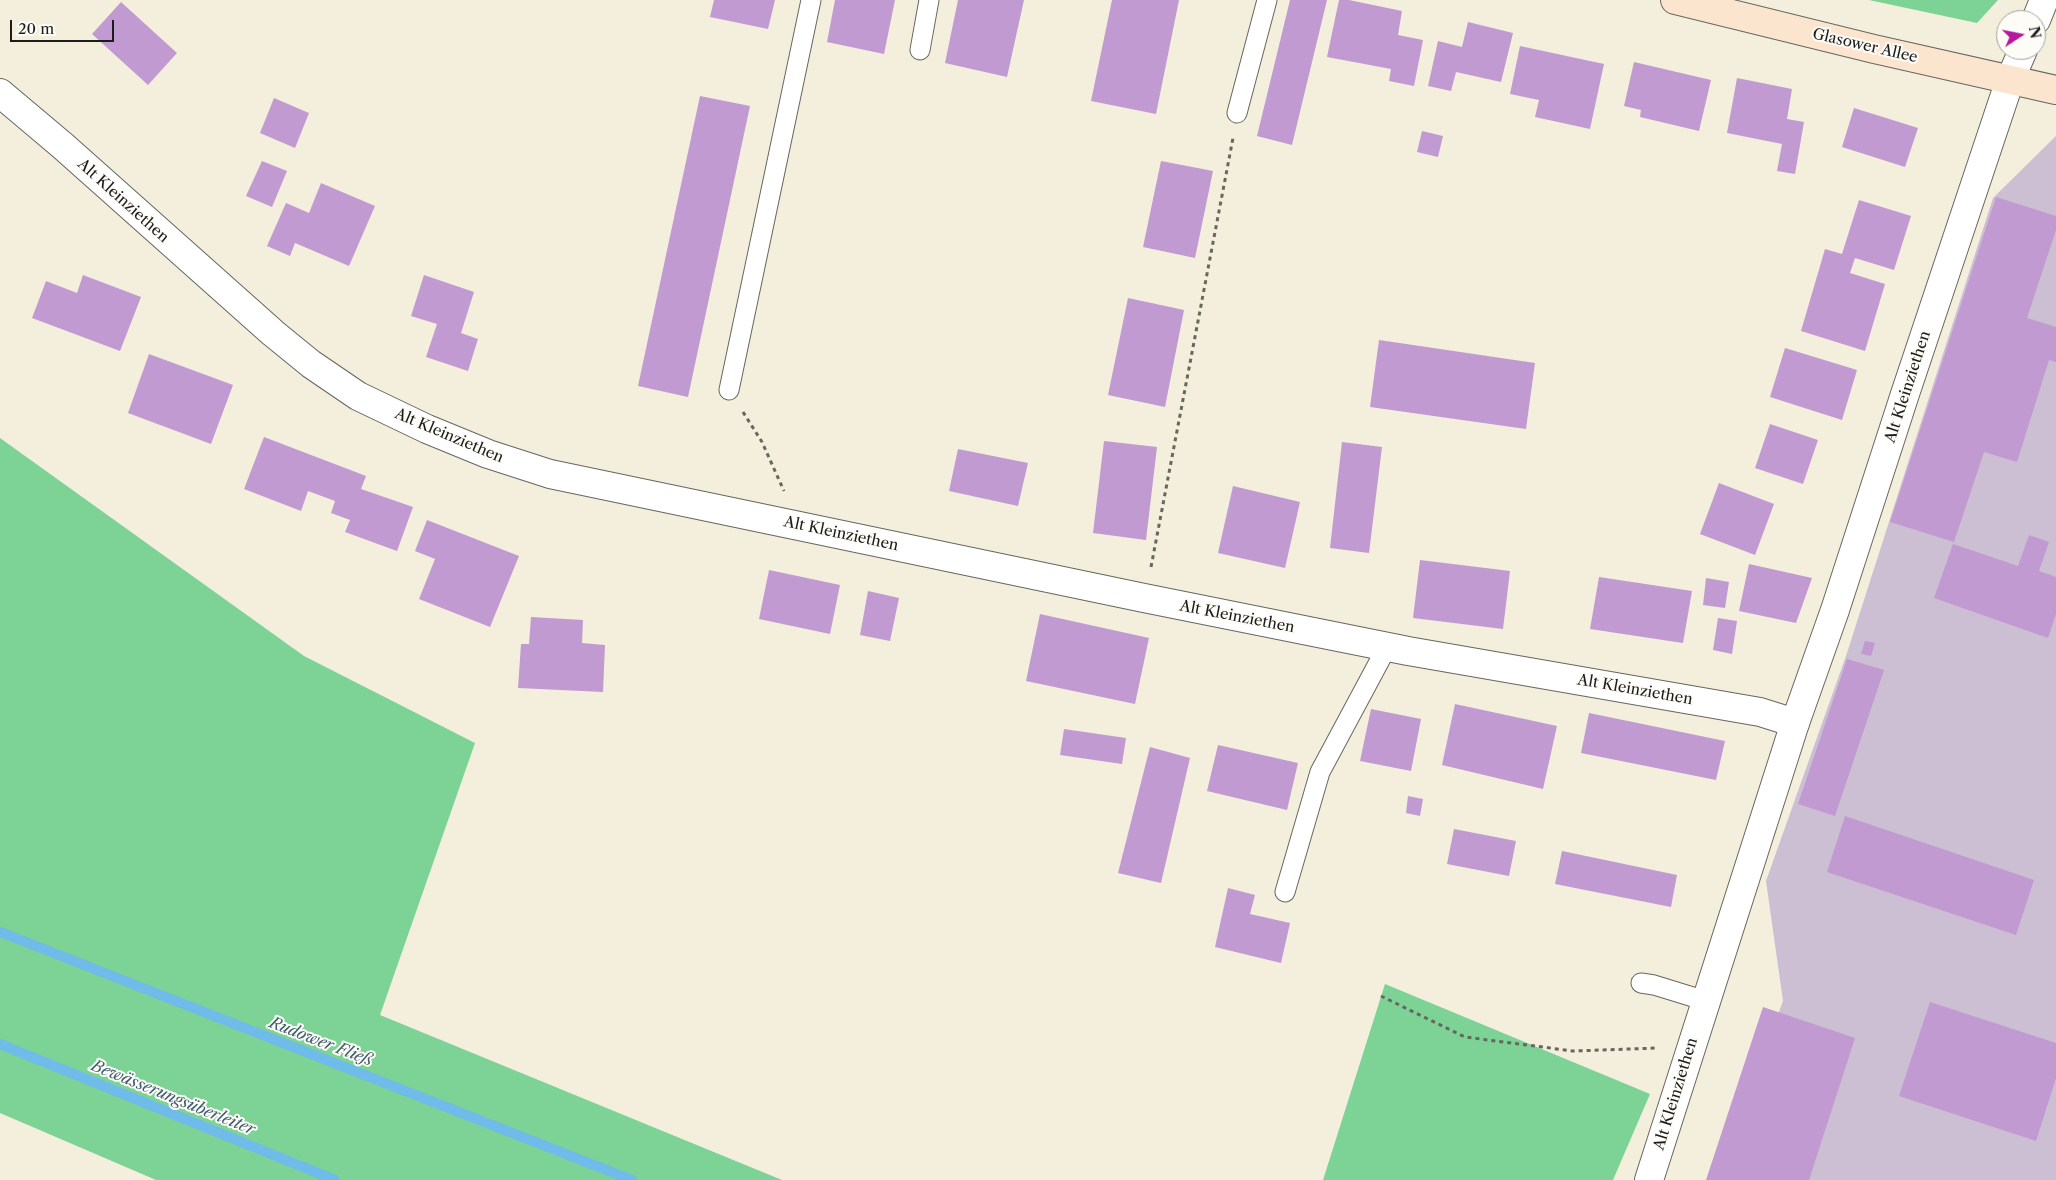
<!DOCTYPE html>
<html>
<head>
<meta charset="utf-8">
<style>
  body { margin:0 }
  #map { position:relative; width:2056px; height:1180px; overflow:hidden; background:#f3efdc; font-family:"Libre Caslon Text",serif }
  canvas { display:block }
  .north { position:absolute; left:1996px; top:10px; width:50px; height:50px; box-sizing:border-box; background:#fdfcf7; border:1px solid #a3a29f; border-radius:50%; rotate:79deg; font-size:14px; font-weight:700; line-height:20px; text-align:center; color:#1c1c1c }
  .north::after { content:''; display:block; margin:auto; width:18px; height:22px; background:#b5179e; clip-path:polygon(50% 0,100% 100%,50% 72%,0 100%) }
  .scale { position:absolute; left:10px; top:20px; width:104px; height:22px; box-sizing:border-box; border:2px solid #1c1c1c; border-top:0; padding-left:6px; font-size:15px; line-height:18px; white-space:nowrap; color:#1c1c1c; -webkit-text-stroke:4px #fdfcf7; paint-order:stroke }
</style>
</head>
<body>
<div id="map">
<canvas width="2056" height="1180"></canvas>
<div class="north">N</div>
<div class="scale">20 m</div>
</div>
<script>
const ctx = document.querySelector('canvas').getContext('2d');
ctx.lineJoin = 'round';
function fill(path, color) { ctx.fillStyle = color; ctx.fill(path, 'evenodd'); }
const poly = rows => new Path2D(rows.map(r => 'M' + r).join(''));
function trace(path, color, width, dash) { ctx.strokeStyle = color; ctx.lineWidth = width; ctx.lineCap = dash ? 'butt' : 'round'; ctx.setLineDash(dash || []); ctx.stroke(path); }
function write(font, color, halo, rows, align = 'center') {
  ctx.font = font + ' "Libre Caslon Text",serif'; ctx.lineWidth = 4; ctx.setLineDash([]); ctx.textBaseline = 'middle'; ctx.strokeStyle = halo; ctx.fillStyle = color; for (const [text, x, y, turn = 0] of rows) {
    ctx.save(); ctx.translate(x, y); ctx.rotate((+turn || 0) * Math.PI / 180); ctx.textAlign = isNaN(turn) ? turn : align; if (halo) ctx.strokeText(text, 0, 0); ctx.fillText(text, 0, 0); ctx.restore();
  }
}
const industrial = poly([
  [2056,136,2056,1180,1718,1180,1783,1001,1766,881,1846,656,1993,198]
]);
const green = poly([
  [1869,0,1998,0,1977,23],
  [0,438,304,656,475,743,380,1015,782,1180,156,1180,0,1113],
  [1385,984,1650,1094,1613,1180,1323,1180]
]);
const stream = poly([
  [0,932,632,1180],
  [0,1044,335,1180]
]);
const building = poly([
  [714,0,775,0,768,29,710,17],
  [835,0,895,0,884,54,827,42],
  [958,0,1024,0,1007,77,945,63],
  [1112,0,1179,0,1156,114,1091,101],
  [1290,0,1327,0,1292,145,1257,136],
  [1339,0,1349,0,1402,11,1398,35,1423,40,1414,86,1389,81,1391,69,1327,57],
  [121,2,177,53,148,85,92,34],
  [1468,22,1513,33,1501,82,1456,72,1451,91,1428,86,1438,41,1462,47],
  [1520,46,1604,64,1590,129,1535,117,1539,100,1510,94],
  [1634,62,1711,80,1699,131,1640,117,1641,110,1624,106],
  [1737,78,1792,89,1787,119,1804,122,1795,174,1777,171,1782,144,1727,133],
  [700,96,750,106,688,397,638,386],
  [274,98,309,113,295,148,260,133],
  [1854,108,1918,128,1905,167,1842,147],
  [1422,131,1443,136,1438,157,1417,152],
  [262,161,287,171,272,207,246,196],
  [1161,161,1213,171,1195,258,1143,247],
  [321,183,375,206,349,266,295,243,290,256,267,246,286,203,309,213],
  [1996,197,2056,216,2056,230,2027,318,2056,327,2056,362,2049,360,2017,462,1984,452,1954,542,1890,522],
  [1859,200,1911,216,1894,270,1855,258,1850,273,1885,284,1865,351,1801,331,1825,249,1842,254],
  [83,275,141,297,120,351,32,318,46,281,77,293],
  [424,275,474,292,461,333,478,339,468,371,426,357,437,324,411,316],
  [1128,298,1184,310,1165,407,1108,395],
  [1379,340,1535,363,1526,429,1370,407],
  [1785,348,1857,370,1842,420,1770,397],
  [149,354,233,385,211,444,128,413],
  [1770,424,1818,440,1803,484,1755,468],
  [264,437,366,476,361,489,413,507,397,551,345,532,350,520,331,513,335,501,308,491,301,511,244,489],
  [1104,441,1157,447,1146,540,1093,533],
  [1342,442,1382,447,1369,553,1330,548],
  [958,449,1028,463,1018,506,949,491],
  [1719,483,1774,504,1755,555,1700,534],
  [1233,486,1300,502,1285,568,1218,553],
  [427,520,519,556,490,627,419,599,435,559,415,551],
  [2029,535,2049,542,2039,571,2056,577,2056,614,2048,638,1934,598,1953,544,2018,566],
  [1420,560,1510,571,1503,629,1413,618],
  [1749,564,1812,578,1796,623,1739,611],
  [769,570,840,585,830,634,759,619],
  [1599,577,1692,591,1683,643,1590,629],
  [1706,578,1729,582,1725,608,1703,605],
  [868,591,899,598,890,641,860,635],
  [1040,614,1149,638,1135,704,1026,681],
  [531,617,583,620,582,643,605,645,603,692,518,688,521,644,529,644],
  [1718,618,1737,621,1732,654,1713,650],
  [1865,641,1875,643,1871,656,1861,654],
  [1847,659,1884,670,1835,816,1798,804],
  [1455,704,1557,726,1543,789,1442,765],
  [1371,709,1421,719,1411,771,1360,761],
  [1589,713,1725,741,1716,780,1581,753],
  [1064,729,1126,738,1122,764,1060,755],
  [1218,745,1298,763,1287,810,1207,791],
  [1150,747,1190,758,1161,883,1118,873],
  [1408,796,1423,799,1420,816,1406,813],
  [1845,816,2034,880,2016,935,1827,872],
  [1454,829,1516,841,1509,876,1447,864],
  [1562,851,1677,875,1671,907,1555,884],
  [1228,888,1255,895,1250,914,1290,923,1281,963,1215,947],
  [1930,1002,2056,1043,2056,1078,2036,1141,1899,1096],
  [1763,1007,1855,1038,1809,1180,1706,1180]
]);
const path = poly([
  [743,412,762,442,784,491],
  [1151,567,1233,138],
  [1381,996,1465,1037,1573,1051,1658,1048]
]);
const service = poly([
  [920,50,929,0],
  [1237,113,1267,0],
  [729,390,811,0],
  [1285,892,1320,772,1387,647],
  [1641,983,1654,985,1706,1001]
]);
const minor = poly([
  [2036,20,2044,0],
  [2010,80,2023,50],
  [0,93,63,146,273,333,311,364,358,396,427,429,488,454,550,474,1144,598,1408,651,1760,712,1795,723]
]);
const tertiary = poly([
  [1649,1180,1795,723,1835,610,1905,394,2010,80]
]);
const secondary = poly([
  [1675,0,1874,49,2056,90]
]);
const streetNames = [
  ["Glasower Allee",1865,46,13],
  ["Alt Kleinziethen",123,201,42],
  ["Alt Kleinziethen",1908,387,-72],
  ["Alt Kleinziethen",449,436,23],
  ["Alt Kleinziethen",841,534,12],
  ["Alt Kleinziethen",1237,617,11],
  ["Alt Kleinziethen",1635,690,10],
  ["Alt Kleinziethen",1676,1094,-73]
];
const waterNames = [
  ["Rudower Fließ",321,1042,21],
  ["Bewässerungsüberleiter",173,1098,22]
];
fill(industrial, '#ccbed3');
fill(green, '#7dd296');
trace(stream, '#6fbbe9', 10);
fill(building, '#c19ad2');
trace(service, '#67665f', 21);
trace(minor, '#67665f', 30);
trace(tertiary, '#67665f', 30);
trace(secondary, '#67665f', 30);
trace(path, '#67665f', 3, [4, 4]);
trace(service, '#fff', 19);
trace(minor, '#fff', 28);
trace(tertiary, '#fff', 28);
trace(secondary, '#fce5cf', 28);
write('15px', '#1c1c1c', '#fdfcf7', streetNames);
write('italic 16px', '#3d5c6e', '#fdfcf7', waterNames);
</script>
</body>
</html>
